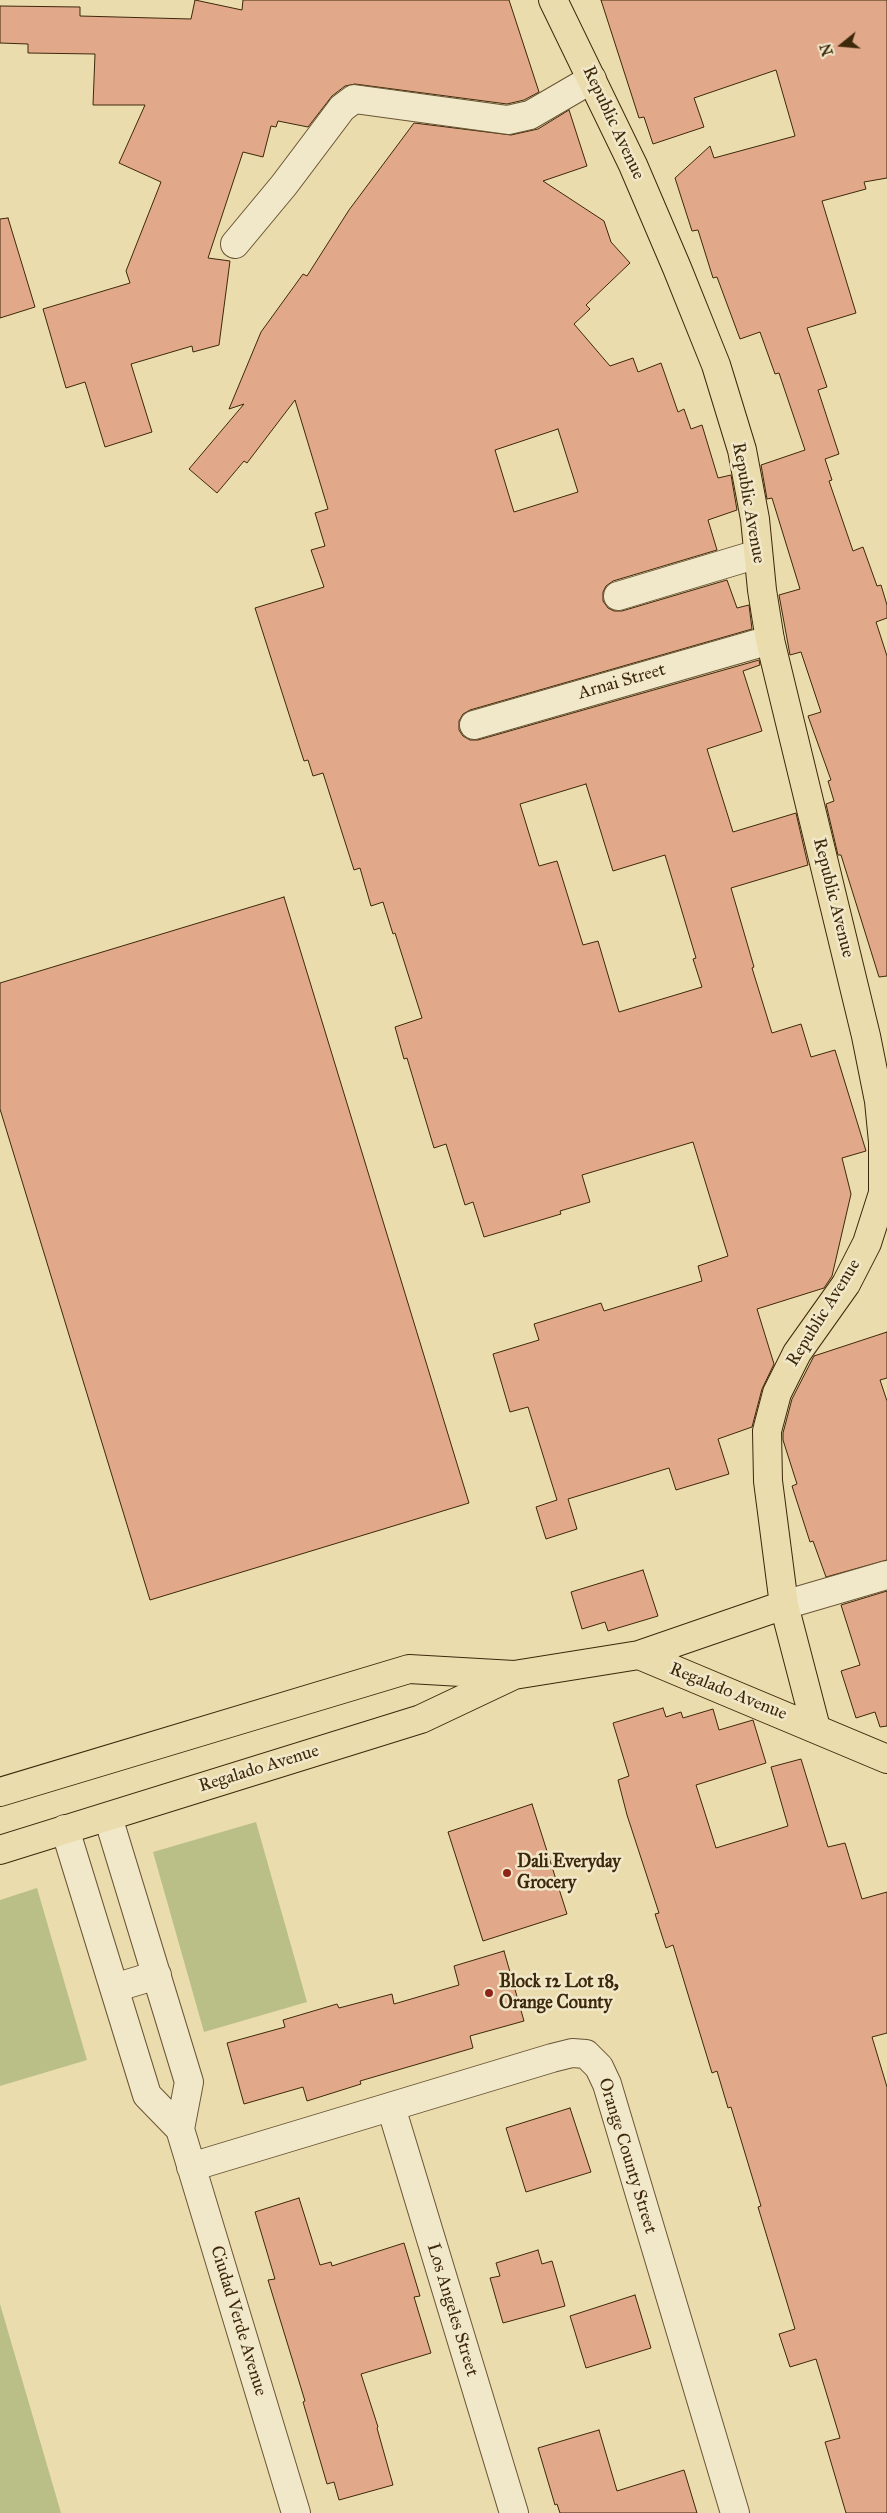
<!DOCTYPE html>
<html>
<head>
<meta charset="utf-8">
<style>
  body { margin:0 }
  #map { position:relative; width:887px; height:2513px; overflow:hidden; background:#eadcad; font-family:"IM FELL Great Primer",serif }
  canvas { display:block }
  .north { position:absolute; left:817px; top:20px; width:50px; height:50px; -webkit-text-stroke:4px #f1e8ca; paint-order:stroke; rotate:253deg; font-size:14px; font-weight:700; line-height:20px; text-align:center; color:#3e280b }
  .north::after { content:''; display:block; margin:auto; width:18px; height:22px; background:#3e280b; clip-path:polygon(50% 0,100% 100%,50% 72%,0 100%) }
</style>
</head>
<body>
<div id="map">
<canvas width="887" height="2513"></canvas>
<div class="north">N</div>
</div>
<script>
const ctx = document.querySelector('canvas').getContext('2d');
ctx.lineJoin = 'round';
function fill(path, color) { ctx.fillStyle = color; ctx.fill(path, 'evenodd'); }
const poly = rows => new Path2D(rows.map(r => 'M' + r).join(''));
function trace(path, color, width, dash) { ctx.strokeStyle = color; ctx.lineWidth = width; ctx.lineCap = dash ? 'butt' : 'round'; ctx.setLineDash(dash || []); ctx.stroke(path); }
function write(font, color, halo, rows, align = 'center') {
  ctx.font = font + ' "IM FELL Great Primer",serif'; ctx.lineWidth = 5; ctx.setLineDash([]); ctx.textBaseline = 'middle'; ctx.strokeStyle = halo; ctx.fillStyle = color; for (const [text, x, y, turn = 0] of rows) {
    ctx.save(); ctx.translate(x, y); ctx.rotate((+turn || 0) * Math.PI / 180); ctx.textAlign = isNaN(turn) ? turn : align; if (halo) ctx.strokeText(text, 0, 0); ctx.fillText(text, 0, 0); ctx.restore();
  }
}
const green = poly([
  [256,1822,307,2002,204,2032,153,1852],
  [37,1888,87,2060,0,2086,0,1900],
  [0,2304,61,2513,0,2513]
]);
const building = poly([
  [195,0,242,10,243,0,509,0,539,92,524,100,507,104,355,84,345,86,332,96,308,127,278,121,276,127,271,126,263,157,243,152,208,258,230,261,219,345,193,352,192,346,131,364,152,432,105,447,85,382,66,388,43,309,130,283,126,271,161,182,119,163,145,105,93,105,95,54,28,53,28,44,0,43,0,6,80,7,80,16,191,19,195,0],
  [601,0,887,0,887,178,864,182,866,189,822,201,856,313,807,328,827,387,818,390,839,454,825,459,832,480,829,481,853,551,863,547,877,586,881,585,887,605,887,618,876,622,887,656,887,976,879,977,841,855,838,855,826,804,834,801,828,781,831,780,808,716,821,712,801,652,790,655,779,595,800,589,772,498,767,499,761,465,805,450,779,373,775,374,760,332,740,339,717,277,713,278,698,230,692,231,675,178,710,146,714,158,795,136,776,70,694,98,704,127,653,144,644,117,639,118,601,0],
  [569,110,587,166,543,181,604,221,611,242,630,263,586,305,590,309,574,324,610,366,633,358,638,372,661,363,678,412,684,409,691,429,702,425,718,478,731,475,737,510,708,520,717,550,613,581,606,586,603,592,603,601,608,608,614,611,622,611,727,580,737,608,749,605,752,629,470,710,463,714,459,721,459,730,463,736,470,740,478,740,759,660,760,665,743,671,762,731,707,749,733,832,796,813,808,865,731,888,754,967,752,968,772,1033,801,1024,811,1057,835,1050,866,1151,842,1158,851,1194,832,1276,824,1288,757,1309,774,1364,762,1389,752,1427,718,1439,729,1474,676,1490,669,1468,568,1499,577,1529,546,1539,536,1507,557,1500,528,1407,510,1412,493,1354,539,1340,534,1324,601,1303,604,1311,702,1281,698,1266,728,1256,693,1142,582,1175,590,1202,560,1211,561,1214,484,1237,473,1202,465,1205,446,1144,434,1148,407,1058,404,1059,395,1027,422,1018,395,933,393,934,383,902,371,906,360,868,354,870,323,773,313,776,308,760,304,761,255,608,324,587,311,550,325,546,315,513,328,509,295,400,247,463,244,461,217,493,189,469,244,404,229,409,261,332,303,274,307,276,349,210,414,123,511,135,538,129,569,110],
  [558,429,578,492,514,512,495,450,558,429],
  [586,784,613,871,665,855,696,958,693,959,702,987,619,1012,598,941,583,945,557,861,539,866,520,804,586,784],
  [8,218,35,307,0,318,0,219,8,218],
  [284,897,469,1503,150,1600,0,1109,0,983,284,897],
  [887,1332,887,1378,880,1380,887,1401,887,1560,826,1577,813,1541,810,1542,792,1486,797,1484,783,1440,783,1433,792,1399,814,1356,887,1332],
  [643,1570,658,1616,608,1631,605,1622,582,1629,571,1592,643,1570],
  [887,1591,887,1726,880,1727,875,1712,856,1718,841,1671,860,1665,841,1605,887,1591],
  [663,1708,666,1717,681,1712,683,1718,713,1709,719,1730,753,1720,766,1763,696,1785,716,1848,788,1826,771,1767,801,1759,828,1847,845,1843,862,1899,887,1892,887,2033,872,2037,887,2087,887,2513,846,2513,825,2442,840,2438,816,2359,790,2367,779,2334,795,2329,758,2207,761,2206,731,2107,728,2108,717,2071,712,2073,673,1945,666,1948,655,1914,659,1913,627,1815,618,1780,629,1776,613,1723,663,1708],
  [532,1804,567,1914,483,1941,448,1832,532,1804],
  [504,1951,524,2021,470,2036,473,2048,360,2081,361,2084,307,2101,303,2087,244,2104,227,2043,285,2027,283,2020,337,2004,339,2008,392,1994,394,2004,459,1985,454,1966,504,1951],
  [570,2108,591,2172,526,2192,506,2128,570,2108],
  [299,2198,320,2265,331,2262,332,2266,404,2243,420,2296,414,2297,431,2353,361,2374,378,2427,377,2428,393,2485,339,2500,334,2482,327,2484,303,2402,305,2401,268,2280,275,2279,255,2212,299,2198],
  [538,2250,542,2264,552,2261,565,2306,503,2323,490,2278,500,2276,496,2263,538,2250],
  [635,2295,651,2348,586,2368,570,2316,635,2295],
  [599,2430,617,2491,684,2470,697,2513,560,2513,557,2504,555,2505,538,2448,599,2430]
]);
const minor = poly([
  [235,244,284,185,342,108,354,99,508,120,530,115,592,79],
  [618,596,758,554],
  [474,725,770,640],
  [784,1605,887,1575],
  [108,1817,189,2082,180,2129],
  [65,1829,147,2095,180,2129,296,2513],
  [114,1988,157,1975],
  [391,2107,514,2513],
  [191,2167,552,2058,572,2053,586,2054,599,2067,607,2084,735,2513]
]);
const major = poly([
  [553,0,633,165,677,268,716,365,742,450,755,519,762,590,770,640,866,1036,879,1101,883,1142,883,1193,867,1243,846,1284,797,1353,777,1393,767,1431,768,1481,784,1605,816,1728],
  [639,1655,887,1759],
  [0,1792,409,1669,514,1675,639,1655,784,1605],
  [0,1850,421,1719,512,1676]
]);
const markers = [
  [507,1873,5,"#8f2418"],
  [489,1993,5,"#8f2418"]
];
const streetNames = [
  ["Republic Avenue",613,123,65],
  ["Republic Avenue",748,503,80],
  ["Arnai Street",622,682,-16],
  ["Republic Avenue",833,898,76],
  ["Republic Avenue",824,1313,-58],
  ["Regalado Avenue",728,1692,22],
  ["Regalado Avenue",259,1769,-17],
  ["Orange County Street",627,2156,73],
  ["Los Angeles Street",452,2310,73],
  ["Ciudad Verde Avenue",238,2321,73]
];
const poiNames = [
  ["Dali Everyday",517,1863],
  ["Grocery",517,1884],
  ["Block 12 Lot 18,",499,1983],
  ["Orange County",499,2004]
];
fill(green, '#babf88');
fill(building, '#e1a989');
trace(building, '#3e280b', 1);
trace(minor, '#695534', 30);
trace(major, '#3e280b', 30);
trace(minor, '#f1e8ca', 28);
trace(major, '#eadcad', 28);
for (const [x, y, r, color] of markers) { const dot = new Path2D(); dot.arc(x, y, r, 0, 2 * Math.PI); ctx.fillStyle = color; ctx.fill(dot); trace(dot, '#f1e8ca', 2); }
write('18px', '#3e280b', '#f1e8ca', streetNames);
write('bold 18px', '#3e280b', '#f1e8ca', poiNames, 'left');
</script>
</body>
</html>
